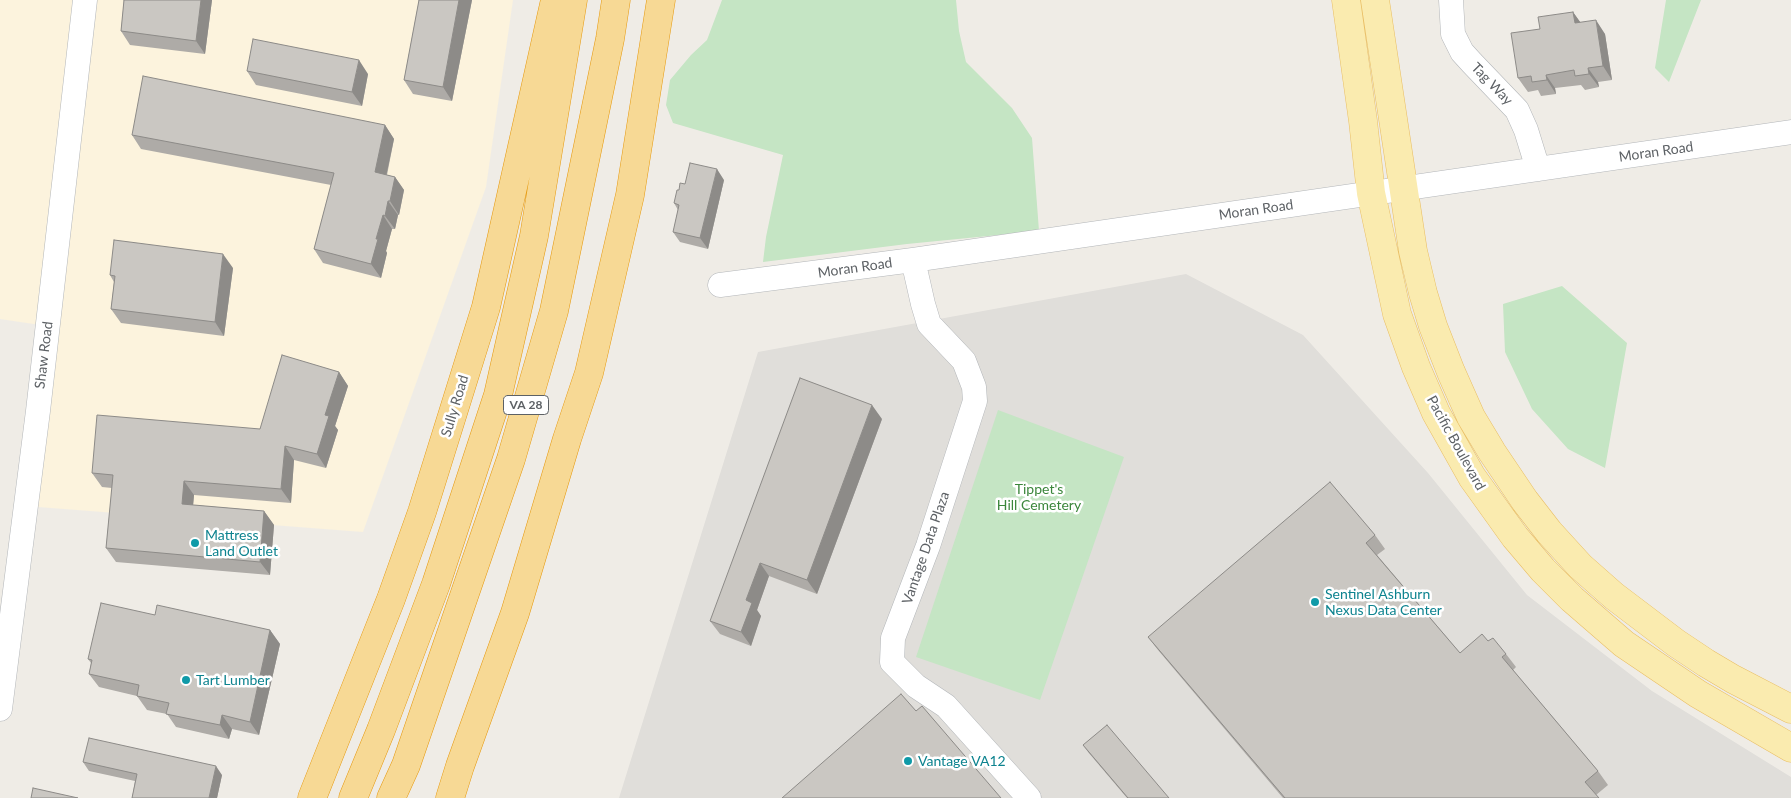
<!DOCTYPE html>
<html>
<head>
<meta charset="utf-8">
<style>
  body { margin:0 }
  canvas { display:block; background:#efece6 }
</style>
</head>
<body>
<canvas width="1791" height="798"></canvas>
<script>
const ctx = document.querySelector('canvas').getContext('2d');
ctx.lineJoin = 'round';
function fill(path, color) { ctx.fillStyle = color; ctx.fill(path, 'evenodd'); }
const poly = rows => new Path2D(rows.map(r => 'M' + r).join(''));
function trace(path, color, width, dash) { ctx.strokeStyle = color; ctx.lineWidth = width; ctx.lineCap = dash ? 'butt' : 'round'; ctx.setLineDash(dash || []); ctx.stroke(path); }
function write(font, color, halo, rows, align = 'center') {
  ctx.font = font + ' Lato,sans-serif'; ctx.lineWidth = 5; ctx.setLineDash([]); ctx.textBaseline = 'middle'; ctx.strokeStyle = halo; ctx.fillStyle = color; for (const [text, x, y, turn = 0] of rows) {
    ctx.save(); ctx.translate(x, y); ctx.rotate((+turn || 0) * Math.PI / 180); ctx.textAlign = isNaN(turn) ? turn : align; if (halo) ctx.strokeText(text, 0, 0); ctx.fillText(text, 0, 0); ctx.restore();
  }
}
const commercial = poly([
  [0,0,513,0,486,187,363,532,25,506,47,326,0,319]
]);
const industrial = poly([
  [1186,274,1303,335,1428,473,1527,595,1652,691,1791,777,1791,798,619,798,758,352]
]);
const green = poly([
  [722,0,956,0,959,31,966,62,1012,108,1032,138,1039,231,907,244,763,262,766,237,783,155,673,123,666,105,670,80,691,55,707,40],
  [1666,0,1701,0,1669,82,1655,68],
  [1562,286,1627,343,1605,468,1568,449,1532,409,1505,352,1503,304],
  [998,410,1124,457,1040,700,916,657]
]);
const minor = poly([
  [1451,0,1453,34,1462,52,1472,63,1517,110,1526,130,1538,169],
  [913,260,923,304,929,324,964,361,974,387,975,401,928,546,893,638,892,662,916,686,946,706,1029,798],
  [720,285,913,260,1791,132],
  [0,709,38,411,85,0]
]);
const major = poly([
  [1346,0,1363,121,1371,193,1397,314,1416,367,1436,413,1472,477,1515,537,1543,570,1572,599,1624,644,1698,694,1791,748],
  [1375,0,1413,251,1423,293,1433,326,1451,372,1471,417,1492,452,1525,501,1549,532,1580,566,1614,596,1676,643,1706,663,1733,679,1791,709]
]);
const highway = poly([
  [312,798,391,599,422,512,486,307,555,0],
  [353,798,381,730,436,584,498,395,534,236,573,0],
  [391,798,406,765,511,459,554,311,610,39,616,0],
  [450,798,460,766,515,613,567,439,589,373,630,195,661,0]
]);
const wall = poly([
  [124,0,212,0,205,54,130,45,121,31],
  [419,0,472,0,452,101,413,94,404,80],
  [1573,12,1580,22,1605,34,1612,80,1598,82,1599,87,1585,90,1581,85,1555,88,1556,94,1541,96,1538,90,1528,92,1518,78,1540,29],
  [247,71,368,74,362,106,256,85],
  [385,125,394,139,387,175,395,177,404,190,399,215,398,215,395,229,392,229,386,251,387,253,381,278,323,263,314,249,331,185,141,149,132,135],
  [724,180,708,249,680,242,673,232,678,210,674,203,679,190,685,184],
  [233,268,224,336,121,323,111,309,114,282,110,275],
  [339,372,348,386,335,426,338,430,326,468,294,460,291,503,194,495,193,505,264,511,274,525,270,575,116,562,106,548,112,488,102,487,92,473,260,429],
  [882,419,817,594,769,576,757,610,761,616,751,646,720,634,710,621],
  [1375,535,1385,549,1377,555,1460,653,1488,641,1506,654,1516,667,1513,670,1598,771,1608,785,1596,795,1599,798,1283,798,1158,650,1148,637],
  [155,615,270,630,280,644,259,735,232,729,229,739,176,727,167,714,147,710,137,696,99,687,89,674,91,663,88,659],
  [1083,745,1169,798,1127,798,1088,752],
  [83,762,222,775,217,798,132,798,135,781,89,771]
]);
const shadedWall = poly([
  [201,0,212,0,205,54,196,41],
  [459,0,472,0,452,101,443,87],
  [1573,12,1583,26,1575,23],
  [1596,20,1605,34,1612,80,1603,66],
  [359,60,368,74,362,106,352,92],
  [1588,68,1598,82,1599,87,1589,74],
  [1546,75,1555,88,1556,94,1547,80],
  [385,125,394,139,384,186,375,172],
  [717,169,724,180,708,249,700,238],
  [395,177,404,190,399,215,390,201],
  [388,201,398,215,395,229,385,216],
  [383,215,392,229,386,251,387,253,381,278,371,264,376,239],
  [223,254,233,268,224,336,215,322],
  [339,372,348,386,335,426,338,430,326,468,317,454,325,415],
  [872,405,882,419,817,594,807,580],
  [285,446,294,460,291,503,281,489],
  [184,481,194,495,192,518,182,504],
  [264,511,274,525,270,575,260,562],
  [760,563,769,576,757,610,761,616,751,646,741,632,746,600],
  [270,630,280,644,259,735,250,722],
  [222,715,232,729,229,739,220,725],
  [216,766,222,775,217,798,209,798]
]);
const building = poly([
  [124,0,201,0,196,41,121,31,124,0],
  [419,0,459,0,443,87,404,80,419,0],
  [1573,12,1575,23,1596,20,1603,66,1588,68,1589,74,1575,76,1574,70,1546,75,1547,80,1532,82,1531,76,1518,78,1511,33,1540,29,1538,17,1573,12],
  [253,39,359,60,352,92,247,71,253,39],
  [143,76,385,125,375,172,395,177,390,201,388,201,385,216,383,215,376,239,378,239,371,264,314,249,334,173,132,135,143,76],
  [690,163,717,169,700,238,673,232,679,205,674,203,677,190,679,190,680,183,685,184,690,163],
  [114,240,223,254,215,322,111,309,115,276,110,275,114,240],
  [282,355,339,372,325,415,329,416,317,454,285,446,281,489,184,481,182,504,264,511,260,562,106,548,113,475,92,473,97,415,260,429,282,355],
  [800,378,872,405,807,580,760,563,746,600,752,603,741,632,710,621,800,378],
  [1330,482,1375,535,1366,543,1460,653,1482,634,1488,641,1493,638,1506,654,1502,657,1598,771,1585,782,1599,798,1285,798,1148,637,1330,482],
  [101,603,155,615,157,605,270,630,250,722,222,715,220,725,166,714,169,703,137,696,139,685,89,674,92,660,88,659,101,603],
  [901,694,916,711,922,706,1001,798,782,798,901,694],
  [1107,725,1169,798,1128,798,1083,745,1107,725],
  [89,738,216,766,209,798,132,798,137,774,83,762,89,738],
  [33,788,78,798,31,798,33,788]
]);
const markers = [
  [195,543,5,"#0f9aa8"],
  [1315,602,5,"#0f9aa8"],
  [186,680,5,"#0f9aa8"],
  [908,761,5,"#0f9aa8"]
];
const shields = [
  [526,405,45]
];
const shieldNames = [
  ["VA 28",526,405]
];
const streetNames = [
  ["Tag Way",1492,84,46],
  ["Moran Road",1656,152,-8],
  ["Moran Road",1256,210,-8],
  ["Moran Road",855,268,-8],
  ["Shaw Road",44,355,-83],
  ["Sully Road",455,406,-73],
  ["Pacific Boulevard",1456,443,61],
  ["Vantage Data Plaza",926,548,-71]
];
const parkNames = [
  ["Tippet's",1039,489],
  ["Hill Cemetery",1039,505]
];
const cultureNames = [
  ["Mattress",205,535],
  ["Land Outlet",205,551],
  ["Sentinel Ashburn",1325,594],
  ["Nexus Data Center",1325,610],
  ["Tart Lumber",196,680],
  ["Vantage VA12",918,761]
];
fill(commercial, '#fcf3dd');
fill(industrial, '#e0deda');
fill(green, '#c5e5c4');
trace(minor, '#b3b6b9', 25);
trace(major, '#e9be64', 29);
trace(highway, '#e6990e', 29);
trace(minor, '#fff', 24);
trace(major, '#faebaf', 28);
trace(highway, '#f7d995', 28);
fill(wall, '#aeaba7');
fill(shadedWall, '#8d8b88');
fill(building, '#cac7c2');
trace(building, '#8d8b88', 1);
for (const [x, y, r, color] of markers) { const dot = new Path2D(); dot.arc(x, y, r, 0, 2 * Math.PI); ctx.fillStyle = color; ctx.fill(dot); trace(dot, '#fff', 2); }
for (const [x, y, w] of shields) { const box = new Path2D(); box.roundRect(x - w / 2, y - 9.5, w, 19, 4); ctx.fillStyle = '#fff'; ctx.fill(box); trace(box, '#5d6165', 1); }
write('bold 12px', '#5d6165', null, shieldNames);
write('14px', '#5d6165', '#fff', streetNames);
write('14px', '#3b863b', '#fff', parkNames);
write('14px', '#0d838f', '#fff', cultureNames, 'left');
</script>
</body>
</html>
